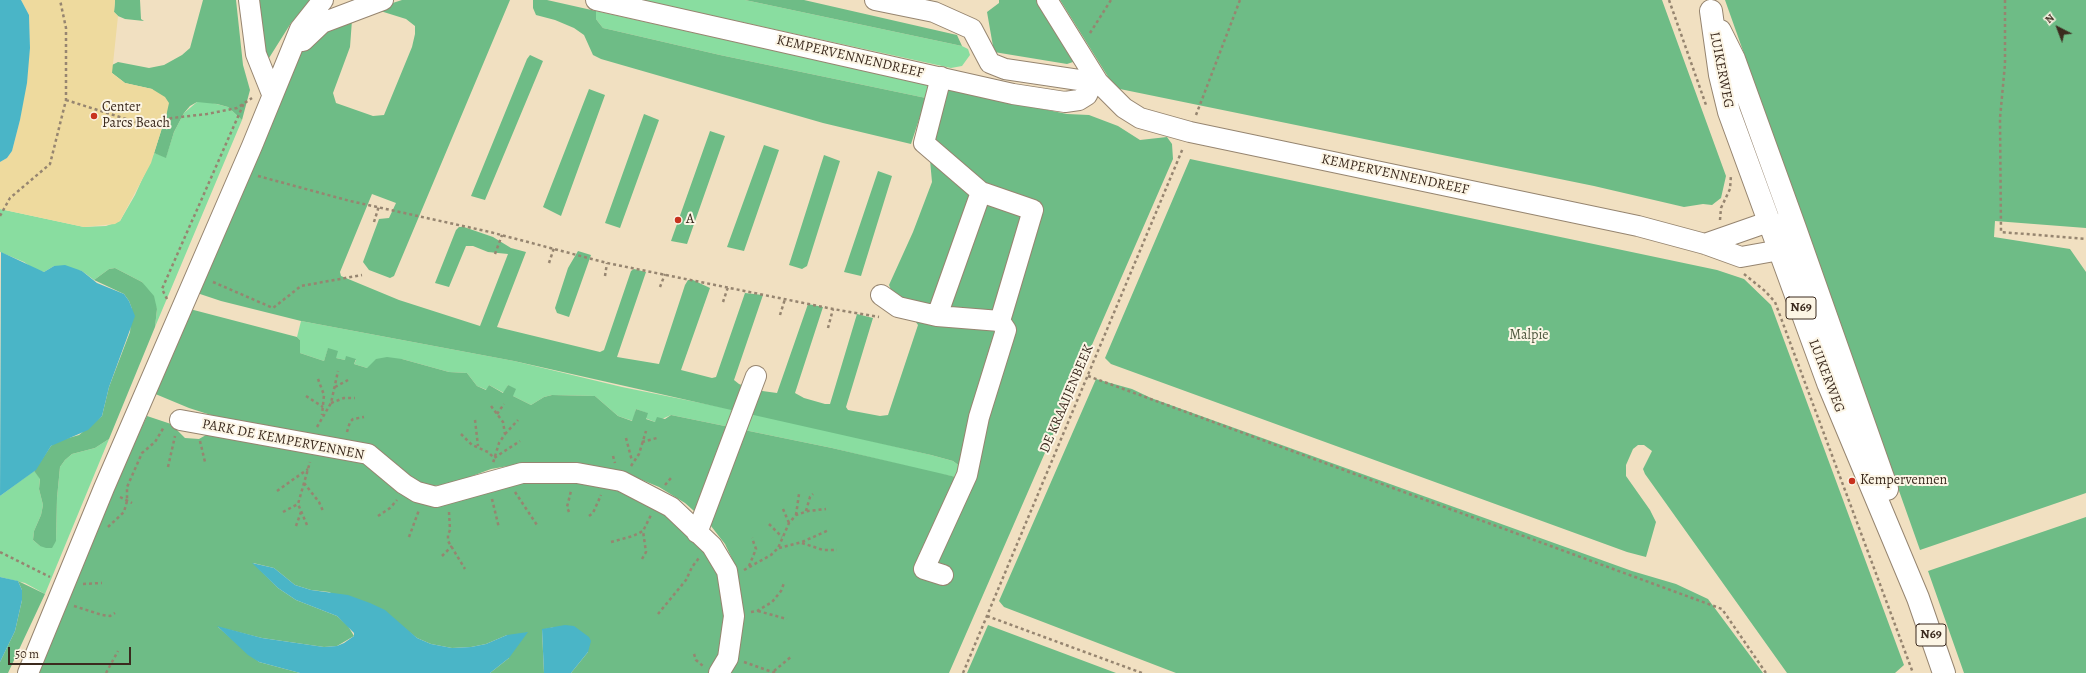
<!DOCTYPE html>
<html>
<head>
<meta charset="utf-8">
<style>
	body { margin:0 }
	#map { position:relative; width:2086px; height:673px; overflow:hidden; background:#f1e0c1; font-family:Alegreya,serif }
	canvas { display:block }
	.north { position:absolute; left:2038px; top:8px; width:40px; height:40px; -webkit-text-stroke:3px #fcf5e5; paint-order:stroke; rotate:318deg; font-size:11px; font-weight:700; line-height:16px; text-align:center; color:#3b2a1e }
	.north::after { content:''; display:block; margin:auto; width:14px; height:18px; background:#3b2a1e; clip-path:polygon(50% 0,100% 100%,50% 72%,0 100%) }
	.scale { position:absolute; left:8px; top:647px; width:123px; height:18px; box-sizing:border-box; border:2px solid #3b2a1e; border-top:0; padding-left:5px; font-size:12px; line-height:14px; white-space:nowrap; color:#3b2a1e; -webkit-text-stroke:3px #fcf5e5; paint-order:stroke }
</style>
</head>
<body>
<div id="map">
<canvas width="2086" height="673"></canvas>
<div class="north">N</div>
<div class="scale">50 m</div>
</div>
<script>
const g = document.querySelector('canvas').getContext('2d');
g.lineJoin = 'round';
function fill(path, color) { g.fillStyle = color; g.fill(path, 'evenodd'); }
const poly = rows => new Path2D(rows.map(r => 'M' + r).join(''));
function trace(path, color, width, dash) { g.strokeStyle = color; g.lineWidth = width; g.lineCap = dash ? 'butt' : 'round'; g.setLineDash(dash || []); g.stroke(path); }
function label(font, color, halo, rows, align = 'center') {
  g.font = font + ' Alegreya,serif'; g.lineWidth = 4; g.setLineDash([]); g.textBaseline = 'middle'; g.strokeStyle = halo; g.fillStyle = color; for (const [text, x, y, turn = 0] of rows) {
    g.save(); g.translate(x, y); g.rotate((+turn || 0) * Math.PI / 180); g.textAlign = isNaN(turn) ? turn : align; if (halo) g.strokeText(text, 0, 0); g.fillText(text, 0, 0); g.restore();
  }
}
fill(poly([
	[641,0,745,0,962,46,968,49,970,55,962,66,951,68],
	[596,11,928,85,926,98,720,55,612,30,603,28,599,23,596,19],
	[205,101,228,107,242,120,155,327,157,309,142,282,115,268,109,269,94,280,82,271,54,266,44,272,34,269,24,262,0,252,0,254,0,209,84,227,106,226,120,221,135,195,154,153,166,157,174,132,184,113,197,102],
	[301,321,514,361,622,387,775,418,931,455,953,461,961,467,956,477,935,473,832,448,671,415,655,422,645,418,647,413,636,409,633,421,618,416,595,396,552,395,544,397,531,405,513,396,508,385,504,393,489,385,487,390,477,386,467,373,449,372,402,359,367,368,354,364,356,360,345,360,336,358,328,349,324,361,300,353,300,340,297,337],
	[109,439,45,594,25,583,0,577,0,496,34,471,40,478,39,489,43,505,41,515,34,531,33,540,40,546,56,541,57,498,60,467,65,460,72,454,95,448]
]), '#89dda0');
fill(poly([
	[115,0,140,0,141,19,144,21,125,19,118,16,114,12],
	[203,0,236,0,243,65,250,90,242,120,228,107,217,104,197,102,190,106,184,113,174,132,166,158,154,153,167,112,152,89,125,83,112,73,111,69,112,65,118,62,149,68,164,65,182,55,190,48],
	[259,0,312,0,291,23,269,58,263,46],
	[402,0,510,0,394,276,390,278,369,270,363,262,379,219,389,218,396,203,372,194,340,272,341,276,399,300,480,326,508,254,488,252,473,246,466,246,449,287,435,283,456,230,459,227,464,227,493,237,511,248,526,252,497,327,600,352,604,350,631,271,634,269,646,272,617,357,659,364,685,285,688,280,693,280,710,288,681,370,712,378,716,377,745,293,763,295,734,380,739,384,755,390,777,393,808,304,823,307,795,393,804,398,825,404,830,404,857,314,873,318,846,407,848,410,880,416,888,415,918,325,906,308,893,295,889,285,913,232,932,182,929,149,947,89,1067,114,1089,115,1118,126,1140,140,1167,137,1172,144,1173,159,949,673,730,673,735,565,725,544,711,526,685,503,659,487,630,475,596,466,531,462,491,469,448,485,429,486,409,479,396,468,242,425,189,408,153,393,186,308,297,337,300,340,300,353,324,361,328,348,338,351,336,358,345,360,346,356,356,359,354,364,367,368,376,359,387,357,402,359,449,372,467,373,477,386,486,390,489,385,503,393,508,385,516,389,513,396,531,405,544,397,552,395,595,396,618,416,632,421,636,409,648,413,646,419,655,422,657,417,665,419,671,415,832,448,956,477,961,467,953,461,931,455,514,361,301,321,221,301,200,294,193,288,282,82,310,37,352,20,350,47,333,93,336,103,373,116,384,115,412,47,415,34,415,26,406,19,374,9],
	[533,0,547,0,596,11,596,19,599,23,603,28,612,30,720,55,926,98,911,144,823,123,601,59,593,55,584,35,574,28,555,20,536,15,533,8],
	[745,0,804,0,957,35,962,46],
	[999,0,1041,0,1075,59,1073,62,1067,64,994,52,987,12,999,3],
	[1060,0,1662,0,1726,176,1721,198,1712,205,1703,204,1684,207,1594,186,1115,88],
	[1725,0,2086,0,2086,228,1995,221,1994,237,2070,249,2086,272,2086,493,1920,550],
	[530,55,543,61,485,200,471,196,527,59],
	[589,89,605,95,561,216,543,207],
	[644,114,659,120,620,228,605,223],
	[710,131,725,136,687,244,671,241],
	[764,145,779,150,744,251,727,247],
	[824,155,840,161,807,266,802,269,789,265],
	[1190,159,1717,270,1744,279,1771,305,1904,665,1895,673,1787,673,1645,474,1643,469,1652,451,1644,445,1638,445,1633,449,1626,465,1626,476,1650,510,1656,522,1646,557,1627,552,1111,364,1105,358],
	[878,171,892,176,861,276,844,272],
	[578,251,591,255,569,317,557,313,555,308,568,268],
	[115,268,142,282,154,296,157,309,155,327,109,439,95,448,72,454,65,460,60,467,57,498,56,541,52,548,46,548,40,546,33,540,34,531,41,515,43,505,39,489,40,479,34,471,51,446,58,441,79,435,102,416,109,387,130,332,132,309,129,301,124,294,94,280,109,269],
	[1096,379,1132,389,1151,398,1632,571,1676,584,1708,599,1763,673,1176,673,1004,607,999,601],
	[147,416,171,424,185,438,199,439,206,435,227,436,367,462,403,494,541,476,629,492,674,514,715,561,727,607,721,654,710,673,571,673,588,652,554,627,542,630,544,673,490,673,509,658,507,635,486,644,471,647,452,648,431,644,417,638,404,628,329,592,311,590,295,585,274,568,253,563,278,588,296,600,337,616,348,626,354,636,337,646,324,647,262,638,218,627,259,662,300,673,36,673,104,508],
	[2086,517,2086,673,1964,673,1928,571],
	[18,581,45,594,8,673,0,673,0,662,15,631,22,600,22,590],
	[988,625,1116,673,967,673]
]), '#6ebc86');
fill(poly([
	[21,0,115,0,114,12,118,16,112,73,125,83,152,89,165,97,169,103,167,112,151,163,120,221,115,224,84,227,0,209,0,162,7,158,12,151,20,120,30,48,29,15]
]), '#eeda9e');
fill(poly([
	[0,0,21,0,29,15,30,48,27,83,20,120,12,151,7,158,0,162],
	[1,252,44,272,54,266,65,265,82,271,97,283,124,294,129,301,135,316,109,387,102,416,88,430,51,446,36,470,0,496],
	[252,563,274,568,295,585,311,590,348,595,370,603,385,610,417,638,431,644,452,648,471,647,486,644,507,635,528,632,509,658,490,673,300,673,259,662,248,655,217,626,262,638,324,647,337,646,344,643,354,636,354,633,337,616,296,600,278,588],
	[0,577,18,581,22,590,22,600,15,631,0,662],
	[565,625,574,626,589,637,591,641,588,652,571,673,544,673,542,629]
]), '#4ab5c7');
const minor = poly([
	[249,0,256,54,272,94],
	[596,0,1013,94,1065,102,1079,100,1087,95,1091,86,1098,82],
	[875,0,934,12,972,29,990,63,1005,69,1079,80,1091,86],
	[1047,0,1098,82,1124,108,1140,118,1190,132,1638,226,1705,244,1741,257,1780,250,1795,228,1768,222,1705,244],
	[303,41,322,23,383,0],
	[941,77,924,143,981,192,1033,210,1000,321,1006,330,979,417,967,475,924,569,943,575],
	[981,192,937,316,1000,321],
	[881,295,898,307,937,316],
	[180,420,368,454,404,484,417,492,436,497,522,473,577,473,621,481,671,507,712,546,727,571,734,616,728,658,719,673],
	[697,533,756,376],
	[28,673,104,488,252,146,300,29,323,0]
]);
const major = poly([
	[1711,11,1720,75,1729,112,1828,383,1918,598,1944,673],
	[1720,31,1734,59,1795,228,1887,489]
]);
trace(minor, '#968570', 22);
trace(major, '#968570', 24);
trace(poly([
	[1669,0,1706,105],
	[2005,0,2005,64,2000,118,2001,232,2086,239],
	[1090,33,1111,0],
	[66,100,145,125,172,118,207,114,237,108,252,98],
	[1196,115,1240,0],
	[258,176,350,201,490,232,607,263,833,309,879,317],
	[0,216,10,198,50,164,66,100,66,28,60,0],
	[1720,220,1721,208,1730,189,1731,175],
	[374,222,379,206],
	[495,254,502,235],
	[549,263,554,248],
	[1744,274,1765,291,1775,302,1913,673],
	[605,276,607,263],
	[213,282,273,308,301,286,362,275],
	[660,287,665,274],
	[167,299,162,289,244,103],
	[723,302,728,287],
	[780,315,785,299],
	[828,328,833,309],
	[1088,376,1722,609,1766,673],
	[318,379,324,395,322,415],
	[335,387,348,380],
	[306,396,323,407],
	[331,403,344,398,355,398],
	[491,406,503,422,505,434,499,443,493,463],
	[497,414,504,404],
	[475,420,478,446],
	[317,427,331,403,338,371],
	[347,432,350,422,353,419,364,417],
	[461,434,472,445,488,452,494,458,520,441],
	[505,434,518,420],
	[626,438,632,461],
	[200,441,205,462],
	[642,442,657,438],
	[613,456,615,463],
	[631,466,639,454,646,431],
	[168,467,175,436],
	[304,483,319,502,323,511],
	[665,485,671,478],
	[277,491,308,469],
	[515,492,537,525],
	[120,497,132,503],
	[492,499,499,528],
	[783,509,789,523],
	[806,511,810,497,813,494],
	[283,512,298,504],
	[449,512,450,530,448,535,448,541,465,569],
	[569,512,567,507,571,491],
	[796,515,799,494],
	[378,516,390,508,397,500],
	[589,516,593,513,601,495],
	[769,524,782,537],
	[307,525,298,504,310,462],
	[296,526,301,512],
	[108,527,124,512,127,501,127,487,142,453,155,442,164,427],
	[409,537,419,510],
	[611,542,633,536,643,531,651,515],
	[802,543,823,550,837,550],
	[779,548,802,542,829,530],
	[0,552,50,577],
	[442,556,452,546],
	[642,559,646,552,643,531],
	[749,566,756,549,752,538],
	[744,570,771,555,778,548,789,523,796,515,808,511,826,509],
	[83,584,102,583],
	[74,606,102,615,110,616,115,613],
	[758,611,787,619],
	[751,612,757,611,772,602,781,591,784,583],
	[658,614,686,580,692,567,699,558],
	[987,616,1142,673],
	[694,654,696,660,703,666],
	[744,662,775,673],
	[774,671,792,656],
	[106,673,118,651],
	[963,673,1183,148]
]), '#968570', 2.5, [3, 3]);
trace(minor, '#fff', 20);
trace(major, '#fff', 22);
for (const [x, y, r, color] of [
	[94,116,4,"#c8321e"],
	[678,220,4,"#c8321e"],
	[1852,481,4,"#c8321e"]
]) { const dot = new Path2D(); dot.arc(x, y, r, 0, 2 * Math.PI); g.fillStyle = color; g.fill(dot); trace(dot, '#fcf5e5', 1.5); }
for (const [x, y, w] of [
	[1801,308,30],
	[1931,635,30]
]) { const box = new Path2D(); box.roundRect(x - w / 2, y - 11, w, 22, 3); g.fillStyle = '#fcf5e5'; g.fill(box); trace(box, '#3b2a1e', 1); }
label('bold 13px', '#3b2a1e', null, [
	["N69",1801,308],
	["N69",1931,635]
]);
label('14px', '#3b2a1e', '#fcf5e5', [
	["KEMPERVENNENDREEF",850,57,13],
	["LUIKERWEG",1721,70,79],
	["KEMPERVENNENDREEF",1395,175,12],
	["LUIKERWEG",1826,376,69],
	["DE KRAAIJENBEEK",1067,399,-67],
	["PARK DE KEMPERVENNEN",283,440,11]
]);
label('14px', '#3b2a1e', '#fcf5e5', [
	["Center",102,108],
	["Parcs Beach",102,124],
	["A",686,220],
	["Kempervennen",1860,481]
], 'left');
label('14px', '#4e573e', '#fcf5e5', [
	["Malpie",1529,336]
]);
</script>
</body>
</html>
